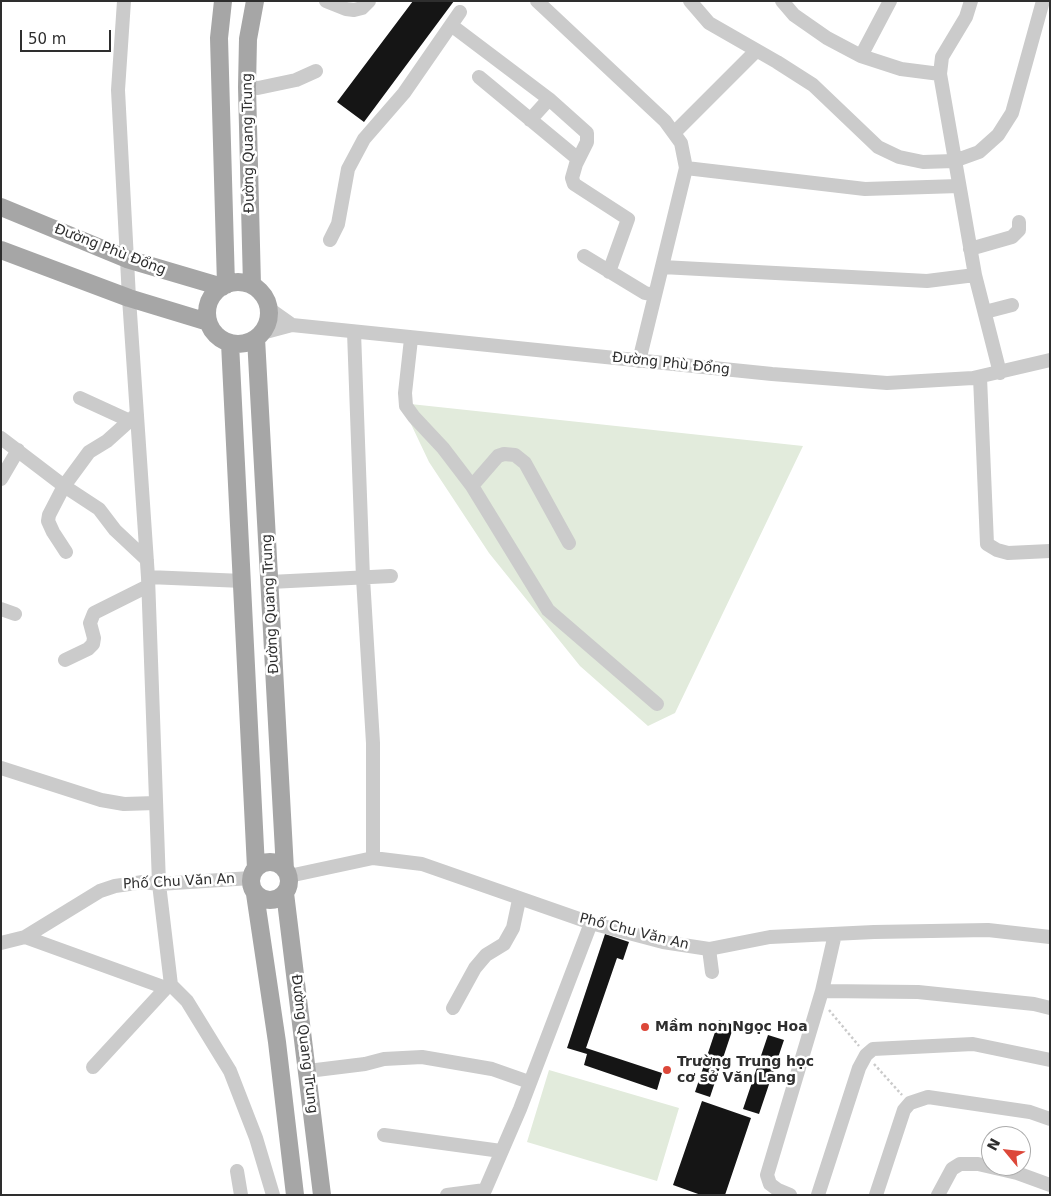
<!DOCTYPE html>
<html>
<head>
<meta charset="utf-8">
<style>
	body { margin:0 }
	#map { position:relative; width:1051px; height:1196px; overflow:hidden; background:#fff; font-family:"DejaVu Sans",sans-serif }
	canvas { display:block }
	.frame { position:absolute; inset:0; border:2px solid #2e2e2e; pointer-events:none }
	.north { position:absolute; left:981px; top:1126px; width:50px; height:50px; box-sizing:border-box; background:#fff; border:1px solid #ababab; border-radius:50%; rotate:298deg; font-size:14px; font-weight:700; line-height:20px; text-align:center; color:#2e2e2e }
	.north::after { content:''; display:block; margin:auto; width:18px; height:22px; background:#dc4739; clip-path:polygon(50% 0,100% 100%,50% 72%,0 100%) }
	.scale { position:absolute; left:20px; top:30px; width:91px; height:22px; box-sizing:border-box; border:2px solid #2e2e2e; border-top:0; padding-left:6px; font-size:15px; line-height:18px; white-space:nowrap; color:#2e2e2e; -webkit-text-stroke:4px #fff; paint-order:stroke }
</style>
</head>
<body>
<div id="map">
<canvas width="1051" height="1196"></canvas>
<div class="frame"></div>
<div class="north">N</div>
<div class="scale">50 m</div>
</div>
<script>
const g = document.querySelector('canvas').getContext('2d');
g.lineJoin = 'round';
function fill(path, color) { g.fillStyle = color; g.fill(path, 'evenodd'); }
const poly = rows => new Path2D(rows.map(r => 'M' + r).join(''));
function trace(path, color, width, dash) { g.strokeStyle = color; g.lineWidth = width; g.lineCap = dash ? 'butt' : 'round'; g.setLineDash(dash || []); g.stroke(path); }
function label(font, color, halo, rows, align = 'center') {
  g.font = font + ' "DejaVu Sans",sans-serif'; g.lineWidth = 5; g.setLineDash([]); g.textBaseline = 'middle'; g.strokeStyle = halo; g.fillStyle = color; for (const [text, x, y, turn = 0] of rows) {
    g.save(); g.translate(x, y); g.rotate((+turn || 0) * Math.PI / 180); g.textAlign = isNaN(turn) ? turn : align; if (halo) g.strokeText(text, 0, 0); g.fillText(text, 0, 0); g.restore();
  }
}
fill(poly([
	[401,403,803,446,675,713,648,726,580,666,489,553,429,462],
	[549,1070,679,1108,657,1181,527,1142]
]), '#e2ebdc');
fill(poly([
	[413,1,454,1,364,122,337,102],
	[605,934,629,942,623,960,617,958,586,1048,662,1073,657,1090,584,1065,587,1054,567,1048],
	[719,1020,734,1025,710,1097,695,1092],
	[768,1035,784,1040,759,1114,743,1109],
	[702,1101,751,1118,725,1195,701,1195,673,1185]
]), '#151515');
trace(poly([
	[829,1010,859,1046],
	[874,1064,902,1095]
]), '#cbcbcb', 2.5, [2.5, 2.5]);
trace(poly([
	[124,1,118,90,129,298,148,577,159,884,171,985,187,1001,230,1071,256,1138,273,1195],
	[326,1,346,9,354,10,362,8,369,1],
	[537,1,665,121,681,143,686,168,639,361],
	[690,1,709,23,777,62,813,85,878,147,899,157,923,162,954,161,979,152,998,135,1012,113,1043,1],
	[782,1,794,15,827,38,861,56,901,69,940,74],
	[971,1,966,17,942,57,940,74,975,275,1000,373],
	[451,25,549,99,587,133,587,142,576,164,572,178,574,184,628,219,609,272],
	[861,56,890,1],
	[479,77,578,159],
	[247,87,258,88,296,80,316,71],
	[530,120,549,99],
	[674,133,756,51],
	[686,168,865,189,959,186],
	[330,240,338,224,348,169,364,139,404,93,460,12],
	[970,249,1012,237,1019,230,1019,222],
	[584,256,645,293,655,295],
	[662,267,927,281,975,275],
	[268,308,292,325],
	[985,312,1012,305],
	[354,332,363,578,373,743,373,858],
	[262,333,292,325,772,374,887,383,973,378,1050,360],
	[411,339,405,393,406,406,414,417,443,448,472,486,548,610,657,704],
	[980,377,987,544,997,550,1008,553,1050,551],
	[80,398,128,420],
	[1,438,64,486,99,509,115,530,147,560],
	[1,479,18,450],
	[472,486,498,456,504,454,515,455,525,463,569,543],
	[66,552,53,532,48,521,49,515,64,486,89,452,107,441,137,414],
	[148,577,243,581],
	[270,582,391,576],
	[1,609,15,614],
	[65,660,88,649,93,644,94,638,90,623,94,613,148,586],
	[1,768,101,800,124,804,156,803],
	[289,876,373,858,422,864,591,923,663,942,709,949,770,937,874,932,988,930,1050,937],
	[25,937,166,988],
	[1,943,25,937,100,891,115,886,143,882,159,884,251,878],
	[709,949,712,972],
	[822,991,918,992,1034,1004,1050,1008],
	[453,1008,475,968,486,955,504,944,513,928,519,900],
	[93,1067,166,988,171,985],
	[308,1071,365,1064,384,1059,422,1057,492,1069,529,1082],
	[384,1135,501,1151],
	[237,1171,241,1195],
	[447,1195,485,1190,520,1109,591,923],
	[790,1195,778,1190,770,1184,767,1175,822,991,835,934],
	[818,1195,859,1068,866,1055,873,1049,973,1044,1050,1060],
	[876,1195,904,1110,910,1103,928,1097,1030,1112,1050,1119],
	[938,1195,952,1169,960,1164,978,1164,1017,1173,1050,1185]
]), '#cbcbcb', 14);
trace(poly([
	[223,1,219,38,226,285],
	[1,207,127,259,222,287],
	[1,250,129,298,208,322],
	'207 313a31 31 0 1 1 62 0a31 31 0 1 1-62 0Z',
	[252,285,247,87,248,39,255,1],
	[256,338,285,870],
	[230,343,256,868],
	'251 881a19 19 0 1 1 38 0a19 19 0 1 1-38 0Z',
	[285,893,322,1195],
	[255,894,277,1042,295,1195]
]), '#a6a6a6', 18);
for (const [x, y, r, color] of [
	[645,1027,5,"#dc4739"],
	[667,1070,5,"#dc4739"]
]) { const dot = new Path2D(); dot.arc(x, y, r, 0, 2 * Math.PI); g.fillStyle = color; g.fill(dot); trace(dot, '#fff', 2); }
label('14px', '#2e2e2e', '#fff', [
	["Đường Quang Trung",249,143,-91],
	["Đường Phù Đổng",110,250,21],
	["Đường Phù Đổng",671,364,6],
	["Đường Quang Trung",271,604,-93],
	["Phố Chu Văn An",179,882,-3],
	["Phố Chu Văn An",634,932,14],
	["Đường Quang Trung",304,1044,83]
]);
label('bold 14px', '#2e2e2e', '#fff', [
	["Mầm non Ngọc Hoa",655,1027],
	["Trường Trung học",677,1062],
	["cơ sở Văn Lang",677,1078]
], 'left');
</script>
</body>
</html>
